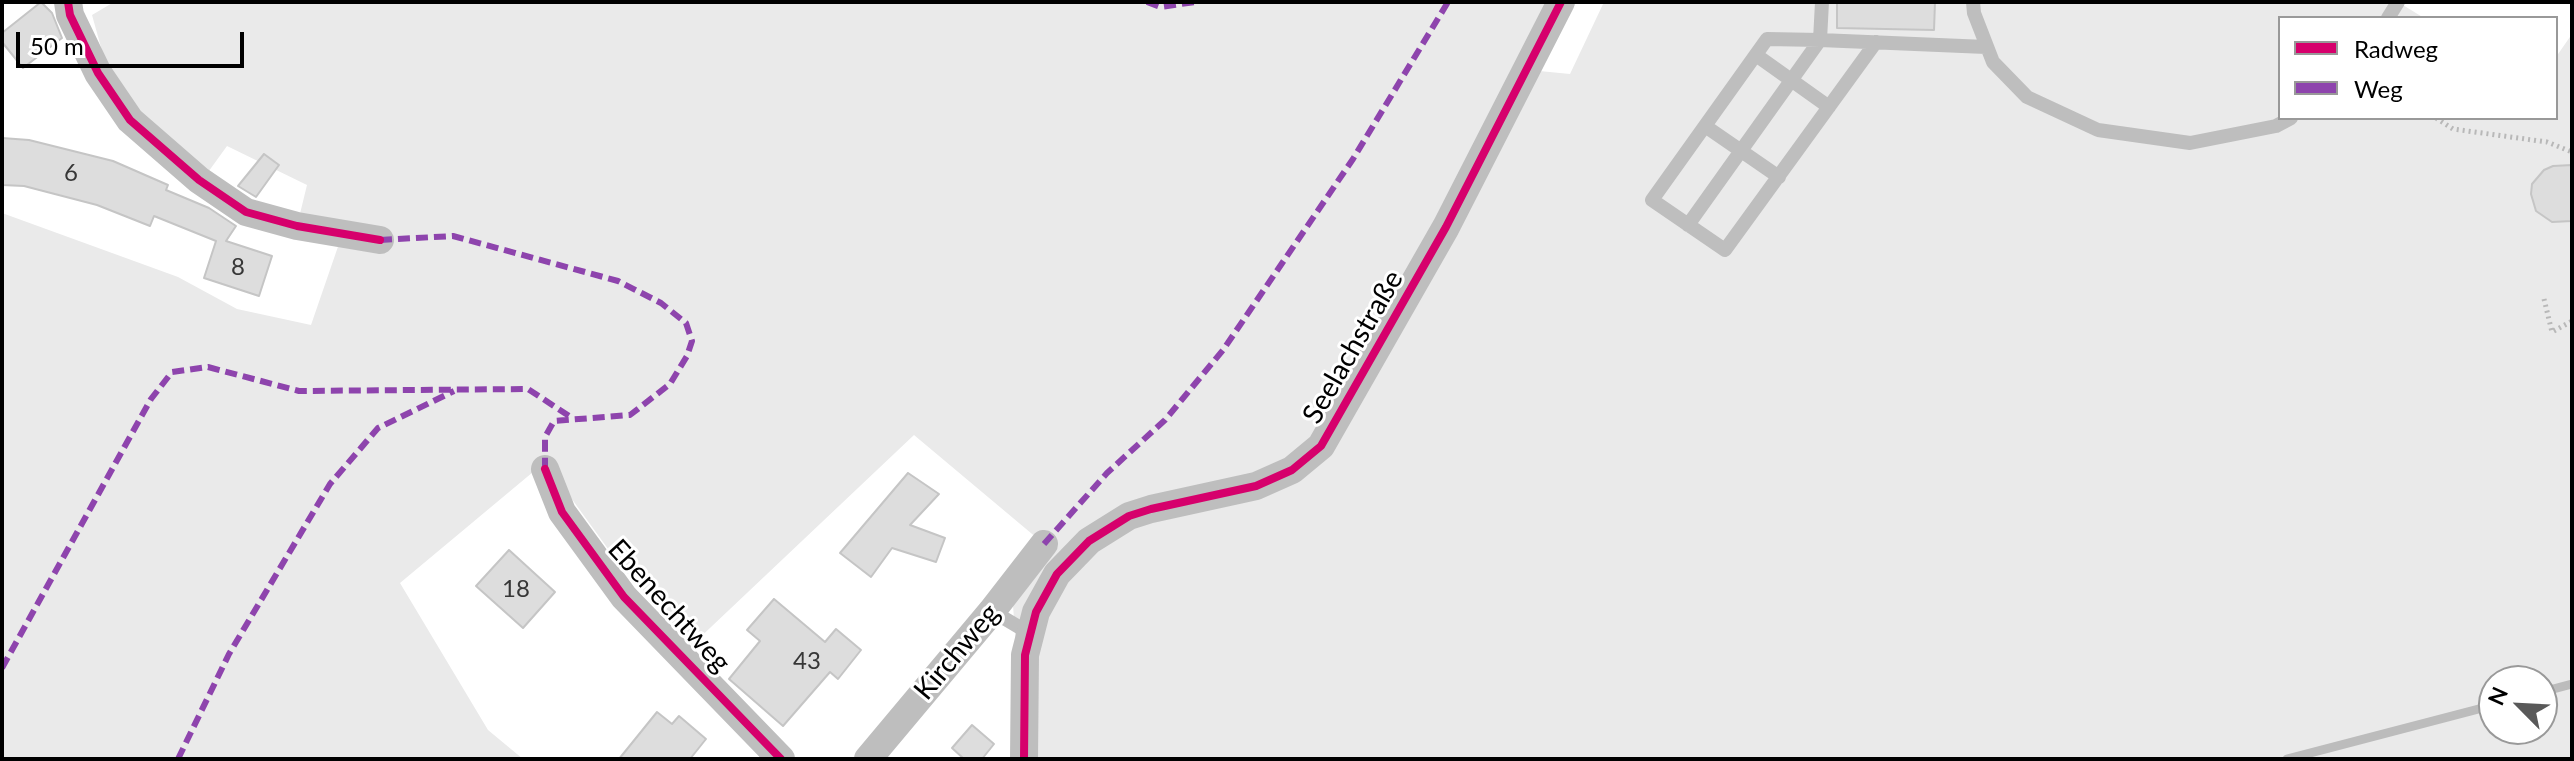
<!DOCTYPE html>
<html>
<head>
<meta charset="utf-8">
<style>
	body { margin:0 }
	#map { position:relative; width:2574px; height:761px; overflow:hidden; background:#fff; font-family:Lato,sans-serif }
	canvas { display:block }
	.frame { position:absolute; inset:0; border:4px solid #000; pointer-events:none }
	.legend { position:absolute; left:2278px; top:16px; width:280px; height:104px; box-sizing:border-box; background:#fff; border:2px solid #999; margin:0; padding:10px 14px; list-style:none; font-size:24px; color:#000 }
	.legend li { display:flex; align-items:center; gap:16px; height:40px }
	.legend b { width:40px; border:2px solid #999 }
	.north { position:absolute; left:2478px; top:665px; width:80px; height:80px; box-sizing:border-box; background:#fff; border:2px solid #999; border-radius:50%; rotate:294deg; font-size:22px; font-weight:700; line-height:32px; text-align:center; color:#000 }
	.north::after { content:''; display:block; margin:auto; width:28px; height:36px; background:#595959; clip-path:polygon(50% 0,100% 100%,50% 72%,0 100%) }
	.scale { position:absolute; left:16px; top:32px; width:228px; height:36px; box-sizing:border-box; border:4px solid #000; border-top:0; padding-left:10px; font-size:24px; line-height:28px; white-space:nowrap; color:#000; -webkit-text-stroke:6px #fff; paint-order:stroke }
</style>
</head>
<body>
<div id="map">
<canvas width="2574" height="761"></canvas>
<div class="frame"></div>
<ul class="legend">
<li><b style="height:10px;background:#d6006c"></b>Radweg</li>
<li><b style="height:10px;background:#8e44ad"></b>Weg</li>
</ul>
<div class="north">N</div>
<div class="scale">50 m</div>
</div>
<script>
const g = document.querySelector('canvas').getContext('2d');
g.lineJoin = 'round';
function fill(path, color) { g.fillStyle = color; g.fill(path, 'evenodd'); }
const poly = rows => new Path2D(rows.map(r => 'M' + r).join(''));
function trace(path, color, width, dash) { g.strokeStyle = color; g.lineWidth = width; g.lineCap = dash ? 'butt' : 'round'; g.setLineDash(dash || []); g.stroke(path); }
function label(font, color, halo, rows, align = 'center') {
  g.font = font + ' Lato,sans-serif'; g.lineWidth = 6; g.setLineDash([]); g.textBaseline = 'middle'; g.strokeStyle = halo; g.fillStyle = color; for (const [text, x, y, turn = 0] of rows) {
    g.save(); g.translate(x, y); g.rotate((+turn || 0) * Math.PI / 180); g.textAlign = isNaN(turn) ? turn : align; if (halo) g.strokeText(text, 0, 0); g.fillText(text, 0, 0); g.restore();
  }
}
fill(poly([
	[114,2,1555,2,1519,69,1570,74,1604,2,2398,2,2424,18,2280,18,2280,118,2556,118,2556,57,2572,34,2572,759,1024,759,1013,605,1044,544,914,435,692,645,619,564,545,462,400,583,488,730,523,759,2,759,2,213,178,277,237,309,311,325,342,235,297,226,307,185,227,146,206,175,130,110,104,58,92,15],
	[2494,681,2542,681,2542,729,2494,729]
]), '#eaeaea');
trace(poly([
	[2542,692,2572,684],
	[2287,759,2494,705]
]), '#bcbcbc', 9);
const building = poly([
	[41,2,52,13,62,38,23,68,2,42,2,33,41,2],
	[1837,2,1935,2,1934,30,1837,28,1837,2],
	[2,138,29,140,113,161,168,185,166,190,209,208,236,226,226,241,272,256,259,296,204,278,216,241,154,216,150,226,97,205,24,186,2,185,2,138],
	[264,154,279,165,256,197,238,186,264,154],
	[2572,165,2572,221,2552,222,2536,211,2531,194,2532,184,2544,170,2553,166,2572,165],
	[908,473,939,494,910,525,945,538,936,562,892,548,871,577,840,553,908,473],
	[509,550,555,592,523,628,476,586,509,550],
	[774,599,825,642,836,629,861,650,838,679,830,672,783,726,729,679,760,641,747,630,774,599],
	[657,712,672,724,679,716,706,739,690,759,619,759,657,712],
	[972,725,994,744,982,759,964,759,952,748,972,725]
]);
fill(building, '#ddd');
trace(building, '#c5c5c5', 2);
trace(poly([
	[2436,118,2453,129,2547,142,2572,152],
	[2544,299,2552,332,2572,321]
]), '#b8b8b8', 5, [2, 4]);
trace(poly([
	[1822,2,1820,40,1986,47],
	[1973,2,1974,13,1993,62,2027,97,2098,130,2190,143,2276,126,2291,118],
	[2388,18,2398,2],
	[1820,40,1767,39,1652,200,1725,250,1876,42],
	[1756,55,1829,107],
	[1705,126,1779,177],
	[1688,225,1820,40],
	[992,611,1029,633]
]), '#bebebe', 14);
trace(poly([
	[68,2,70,15,98,73,130,120,199,180,246,212,297,226,380,240],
	[545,469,562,512,624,597,781,759],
	[868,759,992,611,1044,544],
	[1024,759,1025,655,1036,612,1057,574,1089,541,1129,516,1151,509,1256,486,1292,470,1321,446,1446,227,1561,2]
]), '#bebebe', 28);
trace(poly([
	[1147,2,1160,7,1195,2],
	[380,240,453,236,618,281,661,303,686,323,692,341,687,356,670,384,630,415,554,421,545,437,545,469],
	[1044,544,1107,473,1165,420,1223,350,1353,159,1448,2],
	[2,668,151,399,172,372,208,367,299,391,528,389,572,418],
	[178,759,229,654,330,484,378,428,454,391]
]), '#8e44ad', 6, [12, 6]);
trace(poly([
	[68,2,70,15,98,73,130,120,199,180,246,212,297,226,380,240],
	[545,469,562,512,624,597,781,759],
	[1024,759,1025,655,1036,612,1057,574,1089,541,1129,516,1151,509,1256,486,1292,470,1321,446,1446,227,1561,2]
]), '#d6006c', 8);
label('24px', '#373737', null, [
	["6",71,173],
	["8",238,267],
	["18",516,589],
	["43",807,661]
]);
label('28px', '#000', '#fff', [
	["Seelachstraße",1353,347,-60],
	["Ebenechtweg",669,606,48],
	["Kirchweg",957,652,-50]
]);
</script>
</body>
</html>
